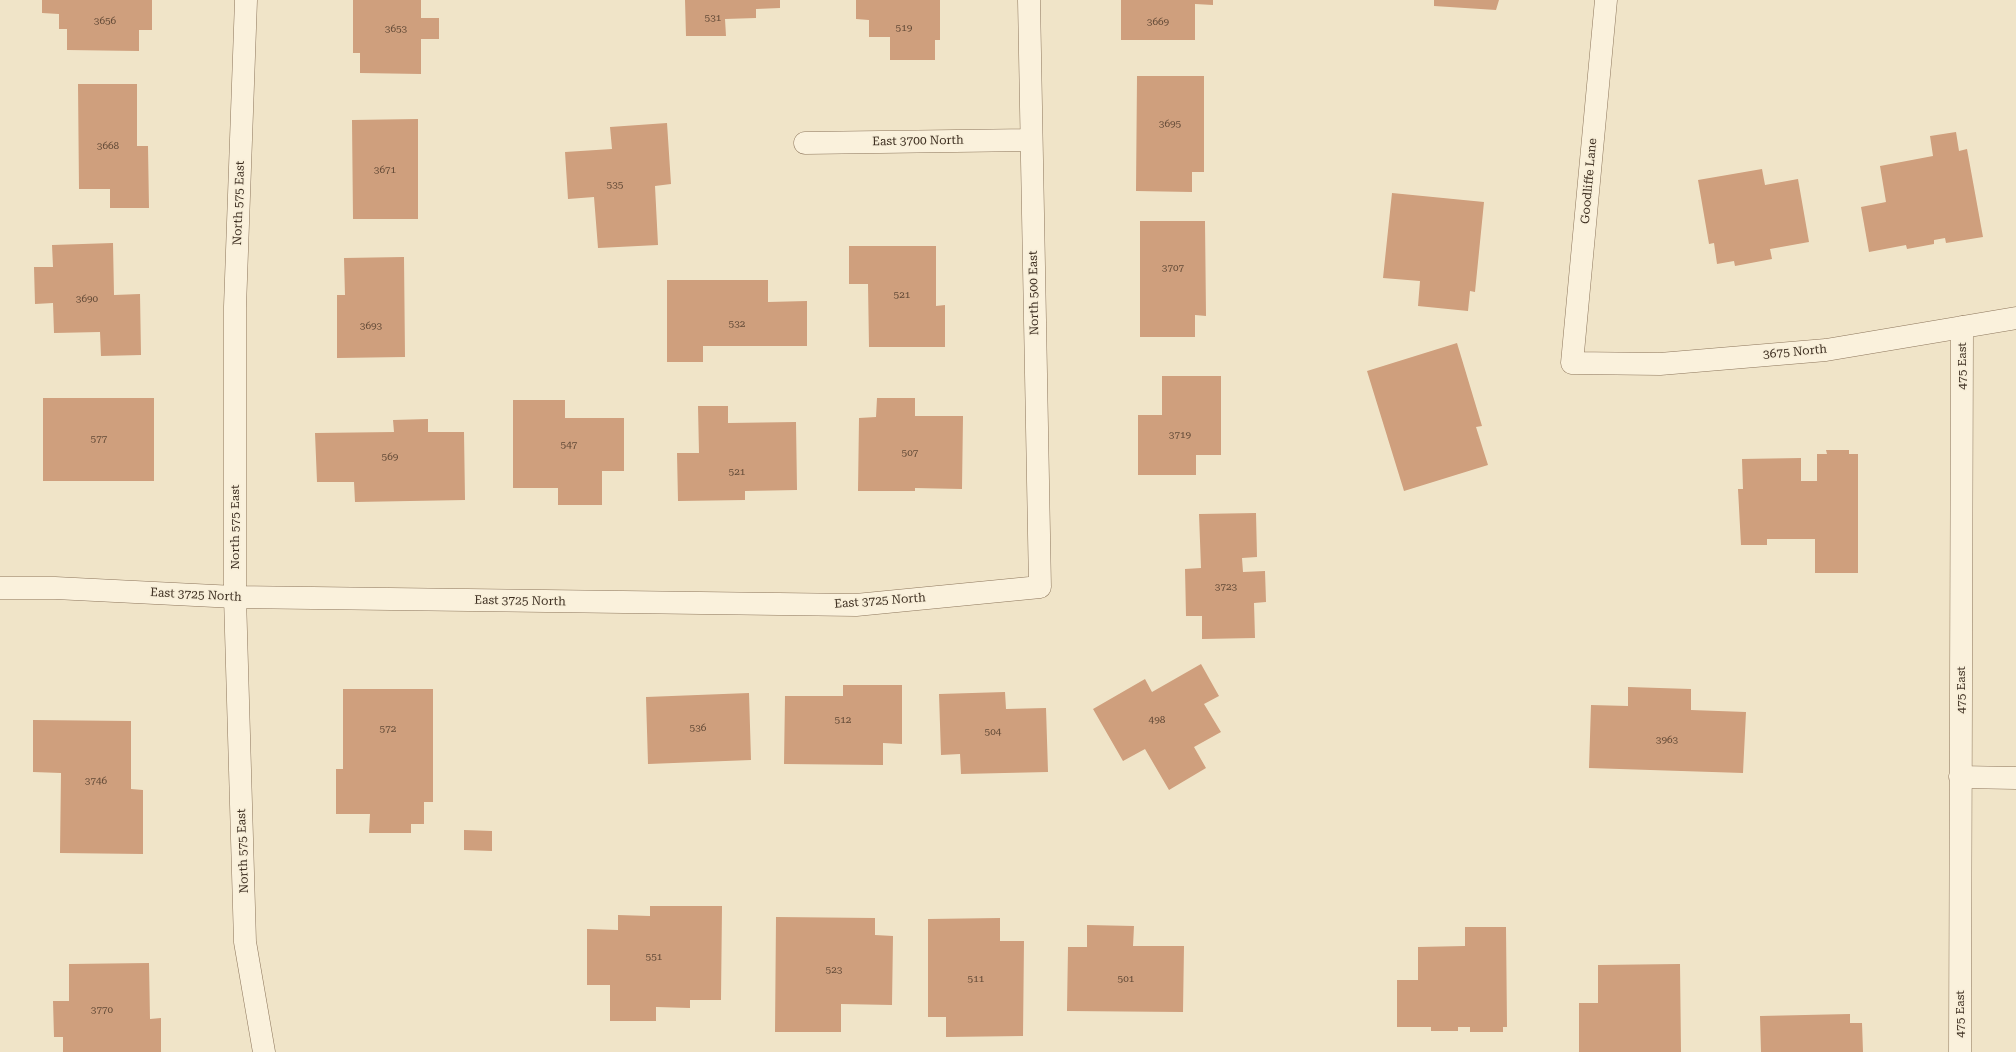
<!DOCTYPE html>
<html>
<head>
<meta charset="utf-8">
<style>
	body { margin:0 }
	canvas { display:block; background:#f0e4c8 }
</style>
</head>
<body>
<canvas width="2016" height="1052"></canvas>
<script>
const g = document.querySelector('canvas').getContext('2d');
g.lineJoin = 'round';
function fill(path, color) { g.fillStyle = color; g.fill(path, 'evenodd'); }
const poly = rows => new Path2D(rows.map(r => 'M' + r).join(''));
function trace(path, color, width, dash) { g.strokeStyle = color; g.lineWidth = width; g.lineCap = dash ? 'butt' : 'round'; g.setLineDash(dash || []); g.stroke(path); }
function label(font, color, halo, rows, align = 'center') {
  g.font = font + ' "Roboto Serif",serif'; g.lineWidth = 3; g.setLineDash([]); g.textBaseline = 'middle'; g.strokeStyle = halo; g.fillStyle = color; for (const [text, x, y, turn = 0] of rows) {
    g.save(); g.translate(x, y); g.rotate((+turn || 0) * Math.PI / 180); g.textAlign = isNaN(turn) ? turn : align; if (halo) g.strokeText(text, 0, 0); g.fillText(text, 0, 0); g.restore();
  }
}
fill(poly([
	[42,0,152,0,152,30,139,30,139,51,67,50,67,29,59,29,59,14,42,13],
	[353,0,421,0,421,18,439,18,439,39,421,39,421,74,360,73,360,53,353,53],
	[685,0,780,0,780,8,756,9,756,18,725,19,726,36,686,36],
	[856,0,940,0,940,40,935,40,935,60,890,60,890,37,869,37,869,20,856,19],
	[1121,0,1213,0,1213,5,1195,4,1195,40,1121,40],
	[1434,0,1499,0,1496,10,1434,6],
	[1137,76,1204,76,1204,172,1192,172,1192,192,1136,191],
	[78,84,137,84,137,146,148,146,149,208,110,208,110,189,79,189],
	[418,119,418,219,353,219,352,120],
	[667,123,671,184,655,186,658,245,598,248,594,197,568,199,565,152,612,149,610,127],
	[1956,132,1959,151,1967,149,1983,237,1946,243,1945,238,1934,240,1934,244,1907,249,1906,245,1869,252,1861,207,1886,202,1880,166,1933,156,1930,136],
	[1762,169,1765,185,1798,179,1809,242,1770,249,1772,259,1735,266,1734,261,1717,264,1714,243,1709,244,1698,180],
	[1392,193,1484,202,1475,292,1470,291,1468,311,1418,306,1420,281,1383,278],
	[1140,221,1205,221,1206,316,1195,315,1195,337,1140,337],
	[113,243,114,295,140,294,141,355,101,356,100,332,54,333,53,303,35,304,34,267,53,267,52,245],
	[849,246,936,246,936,306,945,305,945,347,869,347,868,284,849,284],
	[404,257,405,357,337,358,337,295,345,295,344,258],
	[667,280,768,280,768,302,807,301,807,346,703,346,703,362,667,362],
	[1457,343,1482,426,1476,427,1488,465,1404,491,1367,371],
	[1162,376,1221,376,1221,455,1196,455,1196,475,1138,475,1138,415,1162,415],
	[43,398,154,398,154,481,43,481],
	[877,398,915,398,915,416,963,416,962,489,915,488,915,491,858,491,859,418,876,417],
	[513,400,565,400,565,418,624,418,624,471,602,471,602,505,558,505,558,488,513,488],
	[698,406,728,406,728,423,796,422,797,490,745,491,745,500,678,501,677,453,699,453],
	[428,419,428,432,464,432,465,500,355,502,354,482,317,482,315,433,394,432,393,420],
	[1826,450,1849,450,1849,454,1858,454,1858,573,1815,573,1815,539,1767,539,1767,545,1741,545,1738,489,1743,489,1742,459,1801,458,1801,481,1817,481,1817,454,1827,454],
	[1256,513,1257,557,1242,558,1243,572,1265,571,1266,602,1254,603,1255,638,1202,639,1202,616,1186,616,1185,569,1201,568,1199,514],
	[1201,664,1219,696,1204,704,1221,732,1194,747,1206,768,1169,790,1145,749,1123,761,1093,709,1145,679,1152,692],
	[843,685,902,685,902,744,883,743,883,765,784,764,785,696,843,696],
	[1628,687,1691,689,1691,710,1746,712,1743,773,1589,768,1591,705,1628,706],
	[343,689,433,689,433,802,424,802,424,824,411,824,411,833,369,833,370,814,336,814,336,769,343,769],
	[1005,692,1006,709,1046,708,1048,772,961,774,960,754,941,755,939,694],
	[749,693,751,760,648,764,646,697],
	[33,720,131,721,131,789,143,790,143,854,60,853,61,773,33,772],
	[464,830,492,831,492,851,464,850],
	[650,906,722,906,721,1000,690,1000,690,1008,656,1007,656,1021,610,1021,610,985,587,985,587,929,618,930,618,915,650,916],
	[776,917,875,918,875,935,893,936,892,1005,841,1004,841,1032,775,1032],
	[1000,918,1000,941,1024,941,1023,1036,946,1037,946,1017,928,1017,928,919],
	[1087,925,1134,926,1133,946,1184,946,1183,1012,1067,1011,1068,947,1087,947],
	[1465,927,1506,927,1507,1027,1503,1027,1503,1032,1470,1032,1470,1027,1458,1027,1458,1031,1431,1031,1431,1027,1397,1027,1397,980,1418,980,1418,947,1465,946],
	[149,963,150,1019,161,1018,161,1052,63,1052,63,1037,54,1037,53,1001,69,1001,69,964],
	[1680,964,1681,1052,1579,1052,1579,1003,1598,1003,1598,965],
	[1850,1014,1850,1023,1862,1023,1863,1052,1761,1052,1760,1016]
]), '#cf9f7d');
const street = poly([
	[246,0,235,307,235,597,245,942,264,1052],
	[1606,0,1572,363,1660,364,1826,350,2016,318],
	[805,143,1030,140],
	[0,588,55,588,235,597,856,605,1040,587,1029,0],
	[1960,777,2016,778],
	[1960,1052,1962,327]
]);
trace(street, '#8d765c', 23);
trace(street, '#faf1dc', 22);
label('10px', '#624a37', null, [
	["531",713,18],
	["3656",105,21],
	["3669",1158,22],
	["519",904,28],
	["3653",396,29],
	["3695",1170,124],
	["3668",108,146],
	["3671",385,170],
	["535",615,185],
	["3707",1173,268],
	["521",902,295],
	["3690",87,299],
	["532",737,324],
	["3693",371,326],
	["3719",1180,435],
	["577",99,439],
	["547",569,445],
	["507",910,453],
	["569",390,457],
	["521",737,472],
	["3723",1226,587],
	["512",843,720],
	["498",1157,720],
	["536",698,728],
	["572",388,729],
	["504",993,732],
	["3963",1667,740],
	["3746",96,781],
	["551",654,957],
	["523",834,970],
	["511",976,979],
	["501",1126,979],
	["3770",102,1010]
]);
label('12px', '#3d2e20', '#f7eed8', [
	["East 3700 North",918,141,-1],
	["Goodliffe Lane",1589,181,-85],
	["North 575 East",239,203,-88],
	["North 500 East",1034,293,-91],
	["3675 North",1795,352,-5],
	["475 East",1962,366,-90],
	["North 575 East",235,527,-90],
	["East 3725 North",196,595,3],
	["East 3725 North",520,601,1],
	["East 3725 North",880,601,-4],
	["475 East",1961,690,-90],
	["North 575 East",243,851,-92],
	["475 East",1960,1014,-90]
]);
</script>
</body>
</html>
